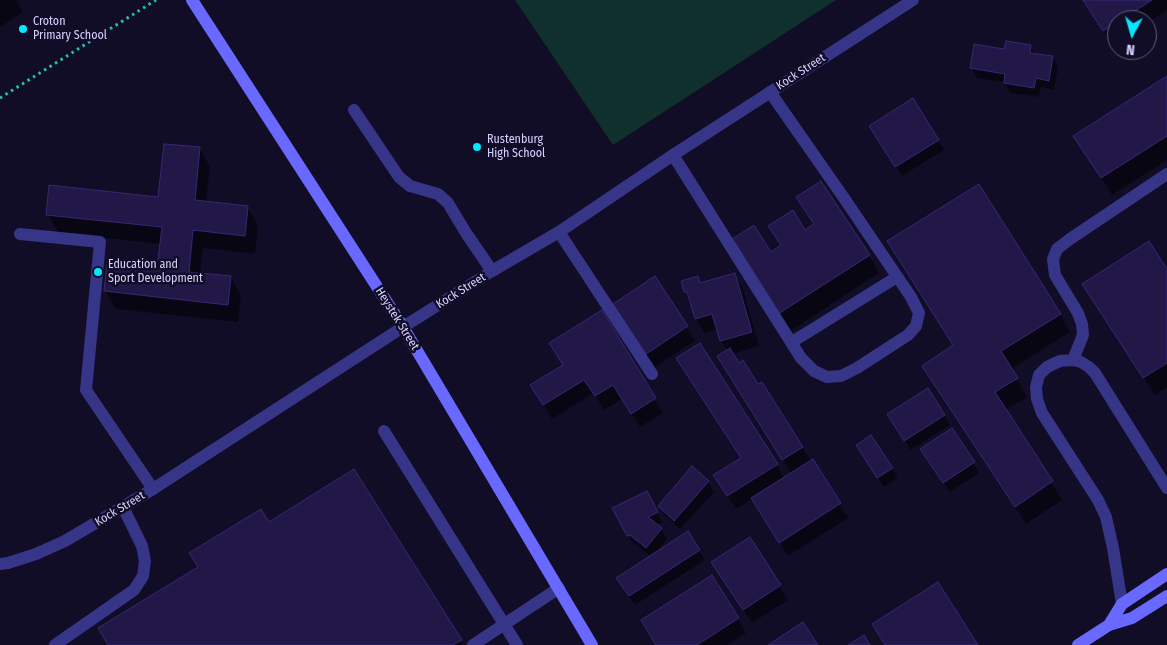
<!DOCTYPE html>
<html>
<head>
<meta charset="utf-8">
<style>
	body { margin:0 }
	#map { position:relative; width:1167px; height:645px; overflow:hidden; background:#110d26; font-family:"Fira Sans Condensed",sans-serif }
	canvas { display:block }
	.north { position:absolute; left:1107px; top:10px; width:50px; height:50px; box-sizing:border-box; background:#110d26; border:1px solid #605c7d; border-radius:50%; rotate:186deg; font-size:14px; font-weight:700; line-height:20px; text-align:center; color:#d6d2ff }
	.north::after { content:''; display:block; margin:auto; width:18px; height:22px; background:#00e8fd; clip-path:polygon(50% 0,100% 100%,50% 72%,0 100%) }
</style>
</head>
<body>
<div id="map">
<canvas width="1167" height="645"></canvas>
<div class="north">N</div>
</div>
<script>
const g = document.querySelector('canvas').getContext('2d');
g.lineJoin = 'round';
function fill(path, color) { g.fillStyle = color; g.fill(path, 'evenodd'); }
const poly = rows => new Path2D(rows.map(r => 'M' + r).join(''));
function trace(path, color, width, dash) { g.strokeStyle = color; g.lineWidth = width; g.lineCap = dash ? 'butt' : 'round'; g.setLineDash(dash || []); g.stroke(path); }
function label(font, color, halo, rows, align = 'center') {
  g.font = font + ' "Fira Sans Condensed",sans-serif'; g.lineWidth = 5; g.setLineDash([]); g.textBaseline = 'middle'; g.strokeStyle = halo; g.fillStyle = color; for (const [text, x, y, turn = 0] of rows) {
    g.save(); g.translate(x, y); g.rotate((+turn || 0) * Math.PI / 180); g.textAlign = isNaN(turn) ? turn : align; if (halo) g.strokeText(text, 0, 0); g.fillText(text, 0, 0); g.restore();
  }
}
fill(poly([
	[515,0,836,0,613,145]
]), '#10302e');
fill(poly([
	[0,0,16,0,23,12,0,27],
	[1084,0,1167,0,1167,10,1147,23,1147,20,1117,20,1117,42,1113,45],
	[1030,46,1035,55,1053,57,1058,67,1054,90,1041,87,1039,97,1011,93,1004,82,977,78,972,68,1005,50],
	[1167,78,1167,160,1112,195,1086,154],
	[913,100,944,150,902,176,877,136],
	[200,149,210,167,206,203,247,207,258,225,255,254,203,248,200,274,231,277,241,296,238,322,116,309,105,291,158,270,161,244,58,233,48,214,160,198],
	[798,198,869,255,879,273,789,332,741,259,771,253,782,246,770,227,805,231,815,225],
	[1167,271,1167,387,1155,395,1094,303],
	[735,275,743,289,759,346,732,354,738,365,758,386,802,447,848,518,788,556,752,499,736,509,723,490,777,465,784,478,792,474,727,370,727,351,721,341,718,329,705,333,696,319,692,304,685,292,701,284],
	[655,278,695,341,655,367,622,318],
	[601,312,663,413,640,427,622,399,604,410,594,393,552,419,532,386,564,366],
	[1060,314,1070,332,1011,369,1027,397,1005,410,1062,500,1026,524,934,384],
	[944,415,950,425,911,450,894,424],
	[952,430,979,473,950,492,928,459],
	[863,455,892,468,898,478,884,487],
	[692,468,708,482,714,492,680,529,665,516,659,506],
	[354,470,463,645,109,645,269,524],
	[652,502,662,522,656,525,661,529,667,539,655,553,688,533,705,560,635,605,623,588,651,557,636,544,634,545,614,509],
	[749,539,788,600,752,623,721,576],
	[738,619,746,633,727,645,657,645]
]), '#0007');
const building = poly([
	[1083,0,1152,0,1121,20,1117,20,1117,23,1103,31,1083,0],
	[1006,41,1031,45,1030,53,1053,56,1049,81,1036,78,1034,88,1004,83,1005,74,970,68,974,44,1004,49,1006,41],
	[1167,76,1167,136,1101,178,1073,136,1167,76],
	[913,98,939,140,895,167,869,126,913,98],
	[164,144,200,147,195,200,248,206,245,236,193,230,189,272,231,276,228,305,104,291,107,263,157,268,162,227,46,215,49,185,158,197,164,144],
	[821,181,870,255,778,314,729,241,754,225,771,252,781,245,768,226,793,210,805,230,814,224,796,197,821,181],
	[979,184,1061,314,1001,351,1018,378,995,392,1053,481,1015,507,922,366,953,345,887,241,979,184],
	[1149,241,1167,269,1167,363,1143,378,1082,284,1149,241],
	[735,273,752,332,720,341,712,314,695,319,687,292,684,292,681,281,698,276,700,283,735,273],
	[655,276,688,326,646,354,613,304,655,276],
	[602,310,656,398,631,414,613,385,595,396,584,380,543,405,530,385,563,365,549,343,602,310],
	[700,343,778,464,727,496,713,475,741,458,676,358,700,343],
	[730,348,739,363,743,360,758,384,762,382,803,447,782,460,717,356,730,348],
	[928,388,945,415,904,441,887,414,928,388],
	[952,428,975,462,943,483,920,449,952,428],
	[871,435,893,468,877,478,856,445,871,435],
	[813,459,841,503,779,543,751,498,813,459],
	[692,466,709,481,674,521,658,506,692,466],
	[354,469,462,640,453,645,108,645,98,628,198,567,189,553,261,509,269,522,354,469],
	[647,491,658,512,648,517,662,528,646,548,630,535,627,536,612,508,647,491],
	[688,531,700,550,629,596,616,578,688,531],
	[750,537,781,585,743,610,711,562,750,537],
	[712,575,739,618,697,645,656,645,641,620,712,575],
	[938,582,978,645,885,645,872,624,938,582],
	[803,622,818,645,768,645,803,622],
	[864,635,870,645,848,645,864,635]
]);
fill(building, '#211848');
trace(building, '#362875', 1);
trace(poly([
	[0,98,156,0]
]), '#27beb2', 3, [2.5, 4]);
trace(poly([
	[354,110,399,177,410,186,438,194,448,203,466,233,492,271],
	[673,155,801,358,814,371,827,377,841,376,857,368,908,335,916,326,919,313,911,297,844,198,770,92],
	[559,232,652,374],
	[20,234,100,242,86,390,153,489],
	[792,342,897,277],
	[1073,360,1083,335,1082,324,1078,313,1055,275,1053,259,1057,249,1070,239,1167,174],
	[384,431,517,645],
	[1122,604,1113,548,1106,517,1098,500,1042,413,1037,399,1036,387,1039,375,1047,367,1060,361,1073,360,1081,362,1089,367,1095,373,1167,488],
	[55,645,134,590,143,576,145,561,142,546,123,507],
	[473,645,559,588]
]), '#373588', 12);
trace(poly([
	[0,564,8,563,36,554,65,541,153,489,403,327,492,271,559,232,673,155,913,0]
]), '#373588', 12);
trace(poly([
	[192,0,403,327,592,645],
	[1109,625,1122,604,1167,574],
	[1078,645,1109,625,1132,618,1167,596]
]), '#6a69ff', 12);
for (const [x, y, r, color] of [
	[23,29,5,"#00e8fd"],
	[477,147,5,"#00e8fd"],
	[98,272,5,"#00e8fd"]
]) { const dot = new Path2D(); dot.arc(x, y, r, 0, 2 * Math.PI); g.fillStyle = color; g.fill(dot); trace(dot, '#110d26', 2); }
label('12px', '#d6d2ff', '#110d26', [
	["Croton",33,22],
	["Primary School",33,36],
	["Rustenburg",487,140],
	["High School",487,154],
	["Education and",108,265],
	["Sport Development",108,279]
], 'left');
label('12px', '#d6d2ff', '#110d26', [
	["Kock Street",801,72,-33],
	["Kock Street",461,291,-32],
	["Heystek Street",397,319,58],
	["Kock Street",120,509,-31]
]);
</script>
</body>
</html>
